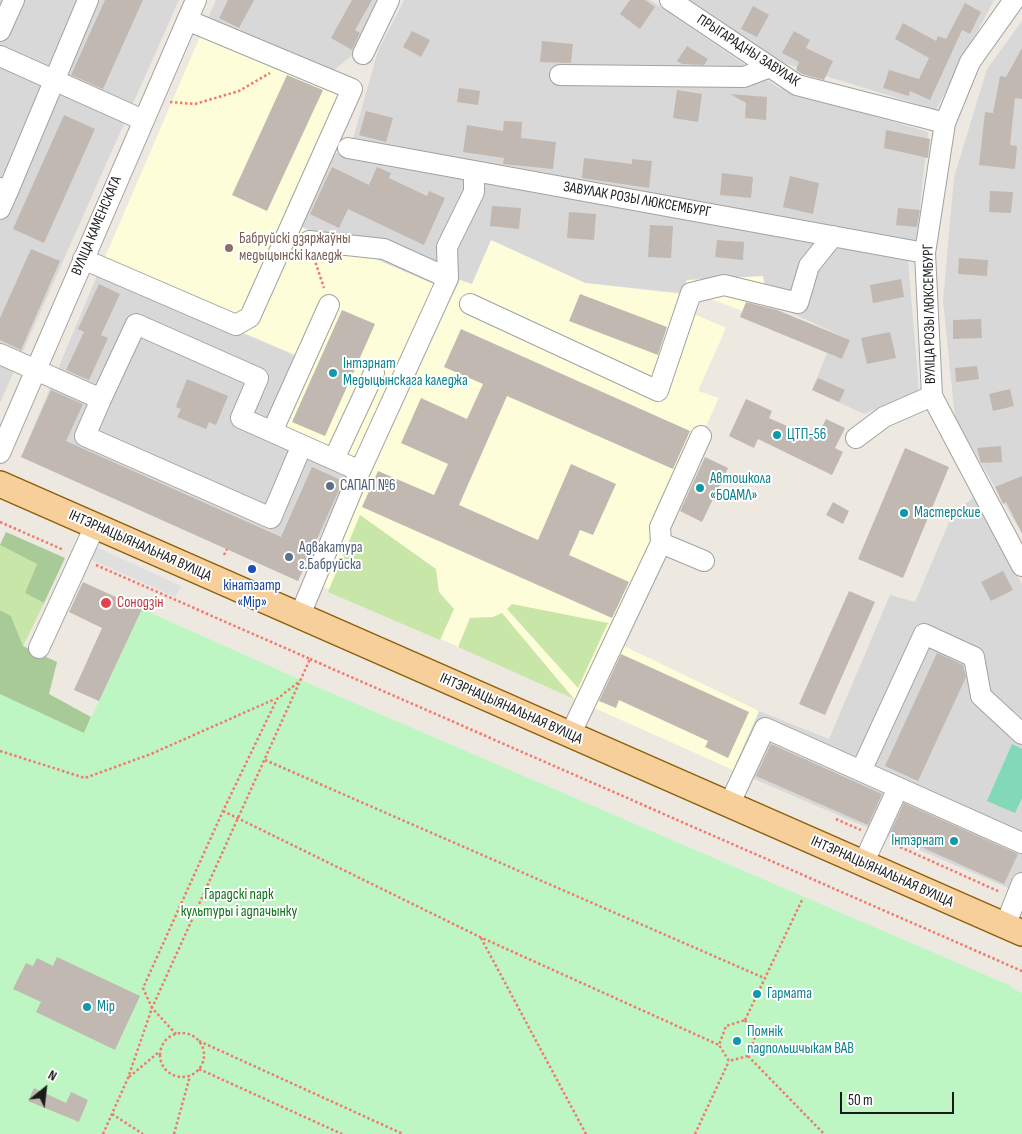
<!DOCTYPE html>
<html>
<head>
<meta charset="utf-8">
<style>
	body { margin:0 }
	#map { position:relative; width:1022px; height:1134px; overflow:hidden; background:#ede9e1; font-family:"Sofia Sans Condensed",sans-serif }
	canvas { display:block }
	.north { position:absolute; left:20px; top:1064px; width:50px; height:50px; -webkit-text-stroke:4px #fff; paint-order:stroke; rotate:29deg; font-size:14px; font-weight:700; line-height:20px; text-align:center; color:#1b1b1b }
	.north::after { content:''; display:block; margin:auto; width:18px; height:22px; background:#1b1b1b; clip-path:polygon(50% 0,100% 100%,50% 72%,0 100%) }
	.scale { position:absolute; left:840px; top:1092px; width:114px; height:22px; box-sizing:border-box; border:2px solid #1b1b1b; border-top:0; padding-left:6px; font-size:15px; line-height:18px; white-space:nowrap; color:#1b1b1b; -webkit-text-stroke:4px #fff; paint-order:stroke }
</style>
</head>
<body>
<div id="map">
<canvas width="1022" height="1134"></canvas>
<div class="north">N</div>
<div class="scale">50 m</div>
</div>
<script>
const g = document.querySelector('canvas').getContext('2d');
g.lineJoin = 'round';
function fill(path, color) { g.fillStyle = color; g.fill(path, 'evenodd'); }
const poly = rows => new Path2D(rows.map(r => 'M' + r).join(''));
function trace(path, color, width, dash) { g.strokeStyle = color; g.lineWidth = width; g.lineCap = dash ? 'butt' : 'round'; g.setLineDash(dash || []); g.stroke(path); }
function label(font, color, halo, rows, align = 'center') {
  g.font = font + ' "Sofia Sans Condensed",sans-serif'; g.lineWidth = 4; g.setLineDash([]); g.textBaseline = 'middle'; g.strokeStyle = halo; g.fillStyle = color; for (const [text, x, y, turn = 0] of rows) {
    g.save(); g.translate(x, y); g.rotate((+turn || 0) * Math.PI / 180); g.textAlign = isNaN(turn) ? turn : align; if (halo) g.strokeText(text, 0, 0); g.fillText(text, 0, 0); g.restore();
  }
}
fill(poly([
	[0,0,179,0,0,403],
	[216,0,381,0,356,52,334,70,273,45,205,25],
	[404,0,650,0,779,88,928,132,916,243,352,142,378,51],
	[684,0,994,0,936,110,764,57],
	[1022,21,1022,534,955,418,943,301,954,177,987,69],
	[327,151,908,260,919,391,864,414,812,390,827,353,842,359,850,340,768,302,585,283,492,241,472,285,460,280,454,293,296,225],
	[99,271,298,357,357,461,298,581,21,457],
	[974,497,1022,584,1022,894,733,770,759,711,829,739,890,595,915,602,953,513]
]), '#d9d8d8');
fill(poly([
	[205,25,271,49,272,45,344,74,347,102,297,225,436,285,357,461,269,424,298,356,99,271],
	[491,240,585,283,681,294,687,280,763,276,768,302,761,318,700,295,692,313,726,328,698,391,719,398,659,527,622,645,759,711,733,770,320,585,460,280,472,284]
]), '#fdfdd9');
fill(poly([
	[360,515,436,569,439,592,454,609,440,640,328,592],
	[0,545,37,564,25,593,44,603,23,646,11,616,0,610],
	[512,604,608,623,578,688,507,609],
	[502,613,574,699,458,647,470,618,493,617]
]), '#c7e6a8');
fill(poly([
	[6,532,65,558,44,603,25,593,37,564,0,545],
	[0,610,11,616,23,646,57,662,49,694,91,717,84,733,0,728]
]), '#a7ca97');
fill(poly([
	[142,609,301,680,1011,986,1011,988,1022,993,1022,1134,0,1134,0,694,84,733]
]), '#bef6c3');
fill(poly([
	[1012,744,1022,749,1022,798,1015,813,987,801]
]), '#82d9b7');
fill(poly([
	[94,546,181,586,175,597,88,558]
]), '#dfdfdf');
fill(poly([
	[105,0,143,0,103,89,71,75],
	[228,0,254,0,239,28,219,18],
	[352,0,372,0,355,30,360,33,352,50,331,38],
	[630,0,645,0,655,7,640,29,620,14],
	[965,3,981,12,970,34,962,30,930,100,910,91,909,96,883,88,889,70,919,79,929,58,895,39,903,23,936,41,938,36,946,39],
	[753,6,769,15,757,37,741,29],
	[412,31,430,40,421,57,403,47],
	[794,31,810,40,806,48,833,61,824,80,802,74,796,70,799,62,782,53],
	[542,41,573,44,571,63,540,62],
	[687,46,708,59,704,65,682,64,677,61],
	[1022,48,1022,99,1015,98,1010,145,1017,146,1015,169,979,165,985,112,993,113,1000,76,1006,77],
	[287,75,323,90,267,211,232,195],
	[459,88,480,91,478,105,457,102],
	[677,90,702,94,698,122,673,118],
	[730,94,767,97,766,120,745,118,746,103],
	[366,111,393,118,386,142,359,135],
	[64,115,95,129,44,243,13,229],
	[504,121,522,122,521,138,556,142,553,169,503,164,504,158,463,152,467,125,503,131],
	[886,130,930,139,928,158,884,148],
	[584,158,632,164,632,159,652,161,649,188,582,178],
	[332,167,369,185,377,167,391,173,389,178,427,196,429,191,445,198,424,245,348,209,339,228,310,214],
	[722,173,753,177,751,198,720,195],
	[790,176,819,183,813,214,783,207],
	[990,191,1013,192,1011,213,989,212],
	[492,206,521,208,519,229,490,226],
	[898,208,920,210,917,227,896,225],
	[569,212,596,214,594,240,567,238],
	[650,225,673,226,671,258,648,257],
	[717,240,744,242,743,260,715,257],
	[31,249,60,261,21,350,0,340,0,318],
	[959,258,988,260,987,276,958,274],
	[901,279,904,297,873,303,870,285],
	[99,284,120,294,101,335,108,338,89,380,66,370,84,332,78,329],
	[580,294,667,327,658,355,569,321],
	[746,302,777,310,850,340,842,359,740,317],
	[342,310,375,324,325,436,292,422],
	[981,319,982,338,953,339,953,320],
	[461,329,690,431,673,469,507,396,459,505,538,540,571,464,616,484,593,535,580,530,569,555,629,582,612,618,362,507,378,471,434,495,448,464,401,443,421,398,467,419,483,384,444,367],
	[890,332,896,358,867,364,861,338],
	[977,366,979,379,956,382,955,368],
	[818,378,845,390,839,402,812,390],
	[187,379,228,396,216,425,209,422,206,429,177,417,181,409,176,407],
	[1010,389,1014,406,993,411,989,394],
	[51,390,83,404,66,441,281,537,312,467,343,481,298,581,21,457],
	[746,399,772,411,769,418,816,439,826,419,845,428,835,448,843,452,832,475,758,439,754,448,729,436],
	[1001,446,1002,462,981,463,977,448],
	[905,448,949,467,903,578,858,559],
	[705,457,728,468,702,522,680,511],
	[1022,476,1022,533,1006,502,1003,504,995,487],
	[833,502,849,511,843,524,826,515],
	[1003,571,1013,590,991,601,981,582],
	[83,582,142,609,99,701,74,690,102,628,69,612],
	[849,591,875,602,825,715,799,704],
	[937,653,963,665,966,677,918,781,885,766],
	[621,654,749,712,728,758,705,747,708,741,619,700,616,708,599,701],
	[771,744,882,794,868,825,756,776],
	[904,803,1018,854,1004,884,890,833],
	[57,957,140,996,115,1050,36,1012,41,1002,13,989,26,963,33,966,37,958,53,966],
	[34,1088,66,1103,71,1092,88,1100,79,1122,28,1101]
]), '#c1b8b1');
const minor = poly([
	[670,0,797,85,945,123],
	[1014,0,970,62,945,123,925,253,932,396,1022,566],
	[0,31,14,0],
	[363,54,389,0],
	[0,56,143,120],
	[560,75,744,77,770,67],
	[348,148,925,253],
	[0,188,8,191,88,0],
	[0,209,8,191],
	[309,241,384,249,448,278],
	[83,259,236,325,250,317,352,89,187,20],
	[470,304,658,391,691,293,724,285,798,303,809,266,833,236],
	[0,354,101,399,85,436,271,518,302,445],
	[101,399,136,324,258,378,241,418,360,471],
	[272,432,329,305],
	[856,438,884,417,932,396],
	[0,453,196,0],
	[334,459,374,373],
	[661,543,704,561],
	[300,615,360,471,448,278,447,247,474,192,474,171],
	[39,648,95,526],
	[570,735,661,543,660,527,701,436],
	[861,771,924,634,974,657,981,696,1022,734],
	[729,805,765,728,1022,843],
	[863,864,898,788],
	[1005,926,1022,883]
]);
const major = poly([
	[0,484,1022,933]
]);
trace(minor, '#a2a2a2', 22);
trace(major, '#8d5f06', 28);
trace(poly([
	[170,102,195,104,239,91,270,73],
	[314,258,324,288],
	[0,522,64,550],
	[224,555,227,549],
	[96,565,310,659,152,1008,176,1034],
	[310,659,1022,971],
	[0,751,85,778,151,754,275,699],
	[265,760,764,978],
	[223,811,480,937,719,1045],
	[836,819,861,830],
	[891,843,1000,892],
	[481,938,586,1134],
	[745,1020,803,898],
	[745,1020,755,1037,748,1056,729,1061,719,1045,726,1026,745,1020],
	'160 1055a22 22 0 1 1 44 0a22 22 0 1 1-44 0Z',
	[199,1041,403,1134],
	[748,1056,824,1134],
	[199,1069,342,1134],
	[129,1077,159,1052],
	[112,1114,143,1134],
	[103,1134,128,1078,152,1008,143,988,223,811,277,699,300,681],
	[174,1134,190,1076],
	[695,1134,729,1061]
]), '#f3786b', 2.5, [2.5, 2.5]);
trace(minor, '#fff', 20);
trace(major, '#f7cf9b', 25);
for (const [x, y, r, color] of [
	[229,248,5,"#8d6e63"],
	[333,373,5,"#0f9aa8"],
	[777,435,5,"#0f9aa8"],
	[330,486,5,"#5c6f8a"],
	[700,488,5,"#0f9aa8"],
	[904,513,5,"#0f9aa8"],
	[289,557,5,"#5c6f8a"],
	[252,569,5,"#1a4fb4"],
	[106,603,6,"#e0444e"],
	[954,841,5,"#0f9aa8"],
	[757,994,5,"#0f9aa8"],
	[87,1007,5,"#0f9aa8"],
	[737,1041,5,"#0f9aa8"]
]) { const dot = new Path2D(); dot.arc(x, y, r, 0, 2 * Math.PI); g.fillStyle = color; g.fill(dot); trace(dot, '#fff', 2); }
label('15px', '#1b1b1b', '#fff', [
	["ПРЫГАРАДНЫ ЗАВУЛАК",748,51,33],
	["ЗАВУЛАК РОЗЫ ЛЮКСЕМБУРГ",637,200,10],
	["ВУЛІЦА КАМЕНСКАГА",97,226,-67],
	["ВУЛІЦА РОЗЫ ЛЮКСЕМБУРГ",930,314,-91],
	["ІНТЭРНАЦЫЯНАЛЬНАЯ ВУЛІЦА",140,546,24],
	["ІНТЭРНАЦЫЯНАЛЬНАЯ ВУЛІЦА",511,709,24],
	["ІНТЭРНАЦЫЯНАЛЬНАЯ ВУЛІЦА",882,872,24]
]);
label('15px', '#785e54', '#fff', [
	["Бабруйскі дзяржаўны",239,239],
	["медыцынскі каледж",239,256]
], 'left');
label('15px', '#0d838f', '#fff', [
	["Інтэрнат",343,364],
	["Медыцынскага каледжа",343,381],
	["ЦТП-56",787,435],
	["Автошкола",710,479],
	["«БОАМЛ»",710,496],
	["Мастерские",914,513],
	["Інтэрнат",944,841,"right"],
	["Гармата",767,994],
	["Мір",97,1007],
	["Помнік",747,1032],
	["падпольшчыкам ВАВ",747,1049]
], 'left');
label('15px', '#4e5e75', '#fff', [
	["САПАП №6",340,486],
	["Адвакатура",299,548],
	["г.Бабруйска",299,565]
], 'left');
label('15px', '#164399', '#fff', [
	["кінатэатр",252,586],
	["«Мір»",252,603]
]);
label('15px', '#be3a42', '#fff', [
	["Сонодзін",117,603]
], 'left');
label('15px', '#0f7317', '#fff', [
	["Гарадскі парк",239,895],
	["культуры і адпачынку",239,912]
]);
</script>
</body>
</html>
